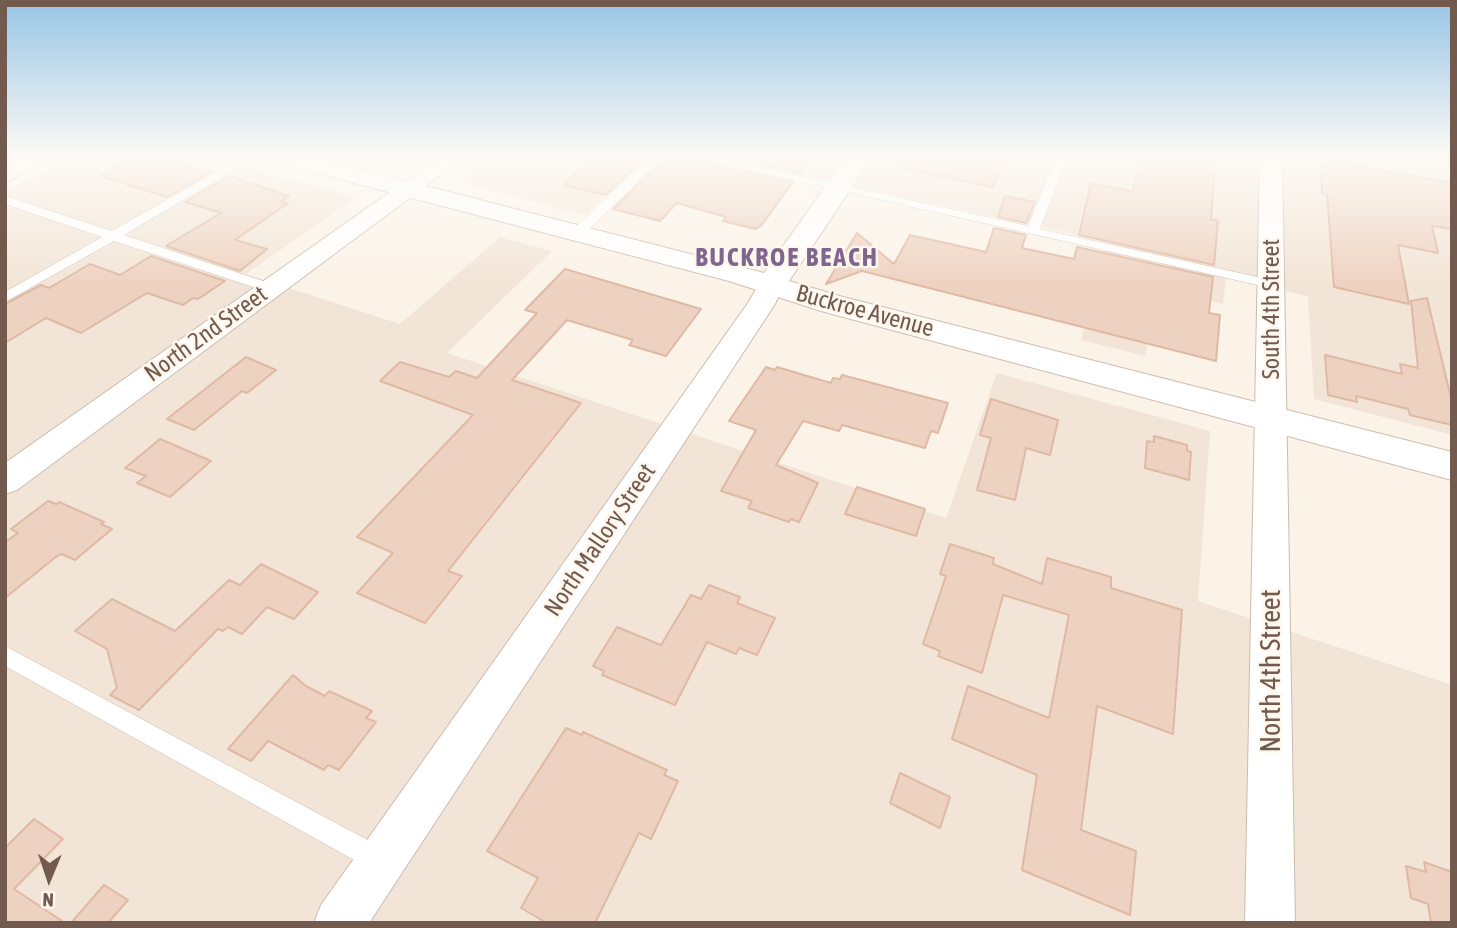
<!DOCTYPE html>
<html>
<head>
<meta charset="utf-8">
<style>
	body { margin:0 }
	#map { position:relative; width:1457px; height:928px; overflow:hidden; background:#fbf3e8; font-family:"Asap Condensed",sans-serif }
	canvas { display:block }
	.frame { position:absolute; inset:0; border:7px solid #735a4e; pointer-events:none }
	.north { position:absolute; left:14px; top:844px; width:70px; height:70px; -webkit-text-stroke:5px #fef7ee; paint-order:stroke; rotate:182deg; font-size:19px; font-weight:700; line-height:28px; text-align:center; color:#735a4e }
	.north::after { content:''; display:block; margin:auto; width:24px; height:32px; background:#735a4e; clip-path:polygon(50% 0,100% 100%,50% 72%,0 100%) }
</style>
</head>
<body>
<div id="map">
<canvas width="1457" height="928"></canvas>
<div class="frame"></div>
<div class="north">N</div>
</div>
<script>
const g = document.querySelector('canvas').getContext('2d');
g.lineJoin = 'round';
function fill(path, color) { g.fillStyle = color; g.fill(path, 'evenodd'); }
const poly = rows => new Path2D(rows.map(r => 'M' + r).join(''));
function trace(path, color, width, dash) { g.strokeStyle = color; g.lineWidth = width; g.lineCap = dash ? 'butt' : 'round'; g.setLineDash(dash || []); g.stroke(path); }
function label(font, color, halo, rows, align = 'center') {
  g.font = font + ' "Asap Condensed",sans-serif'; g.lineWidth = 5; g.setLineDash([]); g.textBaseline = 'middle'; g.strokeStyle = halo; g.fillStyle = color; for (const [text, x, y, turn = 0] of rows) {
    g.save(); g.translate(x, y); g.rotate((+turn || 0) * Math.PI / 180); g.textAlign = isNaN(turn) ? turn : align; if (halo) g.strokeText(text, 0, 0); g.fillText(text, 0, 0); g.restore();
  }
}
fill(poly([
	[77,156,205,156,356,197,246,274,400,324,500,237,552,251,447,353,946,518,997,373,1210,431,1198,601,1452,685,1452,923,5,923,5,192],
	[488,156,648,156,585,215,467,184,463,175],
	[716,156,1452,156,1452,435,1314,399,1308,296,1226,278,1223,304,1156,289,1145,356,1081,340,1105,241]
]), '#f2e5d7');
const building = poly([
	[139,156,152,156,211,172,167,197,100,176,139,156],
	[603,156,647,156,606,195,563,185,593,157,603,156],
	[667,156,685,156,687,159,793,182,761,226,755,229,723,221,726,217,677,203,660,221,613,209,667,156],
	[721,156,813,156,800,173,721,156],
	[902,156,1007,156,993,187,901,168,902,156],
	[1140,156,1216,156,1211,219,1218,221,1214,265,1079,235,1091,183,1133,192,1140,156],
	[1331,161,1452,183,1452,229,1432,226,1438,253,1398,245,1409,304,1334,287,1327,194,1322,193,1321,164,1331,166,1331,161],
	[229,176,289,196,281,201,288,203,235,240,267,249,240,271,166,246,221,213,185,202,229,176],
	[1005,196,1035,202,1026,223,998,217,1005,196],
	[994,228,1026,235,1022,248,1074,259,1077,247,1213,277,1209,313,1220,315,1216,361,862,271,826,284,857,233,894,264,910,235,986,252,994,228],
	[151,256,225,281,198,299,193,298,183,305,147,293,81,333,46,318,5,343,5,304,41,285,49,288,90,264,120,275,151,256],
	[565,269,701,309,666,356,629,345,633,340,567,320,512,380,581,403,448,571,462,576,425,623,357,593,393,553,357,537,473,415,380,381,400,362,449,377,456,371,477,378,537,313,525,310,565,269],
	[1427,298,1452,402,1452,425,1410,415,1408,409,1356,396,1357,402,1328,395,1325,355,1402,374,1400,364,1418,368,1411,301,1427,298],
	[246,357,276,370,247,393,242,391,194,430,167,419,246,357],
	[766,367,775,370,777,367,831,383,833,378,840,379,842,375,948,403,938,433,931,431,925,448,842,425,839,431,803,421,776,465,818,483,799,522,791,519,789,522,748,508,752,501,721,491,756,430,729,421,766,367],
	[991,399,1058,420,1050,455,1026,448,1015,500,977,490,991,438,980,435,991,399],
	[1154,436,1187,445,1187,451,1191,452,1189,480,1145,468,1147,441,1154,442,1154,436],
	[160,439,211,461,170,497,137,483,146,476,125,468,160,439],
	[857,487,925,509,916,536,845,514,857,487],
	[48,501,56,504,59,502,104,522,101,524,112,529,75,560,62,554,57,556,5,598,5,542,18,533,11,529,48,501],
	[950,544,994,558,993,564,1042,584,1047,558,1111,577,1111,588,1182,610,1173,734,1097,706,1081,830,1136,851,1130,915,1022,870,1037,775,952,739,968,686,1049,718,1069,615,1003,595,982,673,938,656,940,651,923,644,946,576,940,574,950,544],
	[261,564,318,592,294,619,267,607,242,634,228,627,223,631,218,629,139,710,110,695,117,688,107,649,75,631,112,599,175,631,229,580,240,585,261,564],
	[709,585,740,597,737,603,775,618,757,655,739,648,736,654,707,642,675,705,602,675,604,671,593,666,617,627,661,645,691,595,701,599,709,585],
	[293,675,306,686,325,696,329,691,372,711,366,718,376,722,339,770,328,765,324,770,268,741,251,761,228,749,293,675],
	[566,728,582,735,583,732,667,770,664,775,678,781,651,839,639,833,595,923,547,923,521,908,538,878,487,851,566,728],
	[900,773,950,797,940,828,890,803,900,773],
	[34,819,63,839,14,889,65,923,5,923,5,848,34,819],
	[1424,862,1452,872,1452,923,1431,923,1428,904,1411,898,1406,866,1426,872,1424,862],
	[104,885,128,900,108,923,71,923,104,885]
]);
fill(building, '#eed2c1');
trace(building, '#dfb9a3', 2);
const lane = poly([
	[244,156,258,156,124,235,275,285,275,291,265,291,114,241,5,302,5,292,102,237,5,204,5,196,112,231,244,156],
	[651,156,664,156,582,236,572,236,572,230,651,156],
	[688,156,709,156,1028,226,1056,156,1068,156,1040,229,1271,280,1278,284,1271,288,688,156],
	[5,646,390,852,394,861,390,870,381,874,372,870,5,666,5,646]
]);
const street = poly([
	[441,156,466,156,17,490,5,494,5,463,441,156],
	[1260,156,1282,156,1295,923,1245,923,1260,156],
	[771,277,780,279,784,285,775,304,369,923,314,923,321,905,748,303,762,279,771,277]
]);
const secondary = poly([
	[22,156,55,156,51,161,5,182,5,164,22,156],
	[266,156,309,156,764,273,847,156,873,156,789,281,843,297,1452,452,1452,480,821,311,729,281,270,161,266,156]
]);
trace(lane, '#ccbbae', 1);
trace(street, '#ccbbae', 2);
trace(secondary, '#d0bdaf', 2);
fill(lane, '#fff');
fill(street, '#fff');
fill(secondary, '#fff');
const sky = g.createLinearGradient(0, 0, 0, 286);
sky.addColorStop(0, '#97c5e6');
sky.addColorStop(0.55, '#fdfaf5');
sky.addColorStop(1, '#fdfaf500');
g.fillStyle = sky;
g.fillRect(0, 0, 1457, 286);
label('24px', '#735a4e', '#fef7ee', [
	["South 4th Street",1271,309,-90],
	["Buckroe Avenue",865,311,15],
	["North 2nd Street",206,334,-36],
	["North Mallory Street",600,540,-56]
]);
g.letterSpacing = '2px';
label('bold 26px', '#80668f', '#fef7ee', [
	["BUCKROE BEACH",787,258]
]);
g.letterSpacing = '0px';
label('28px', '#735a4e', '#fef7ee', [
	["North 4th Street",1271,671,-90]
]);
</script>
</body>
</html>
